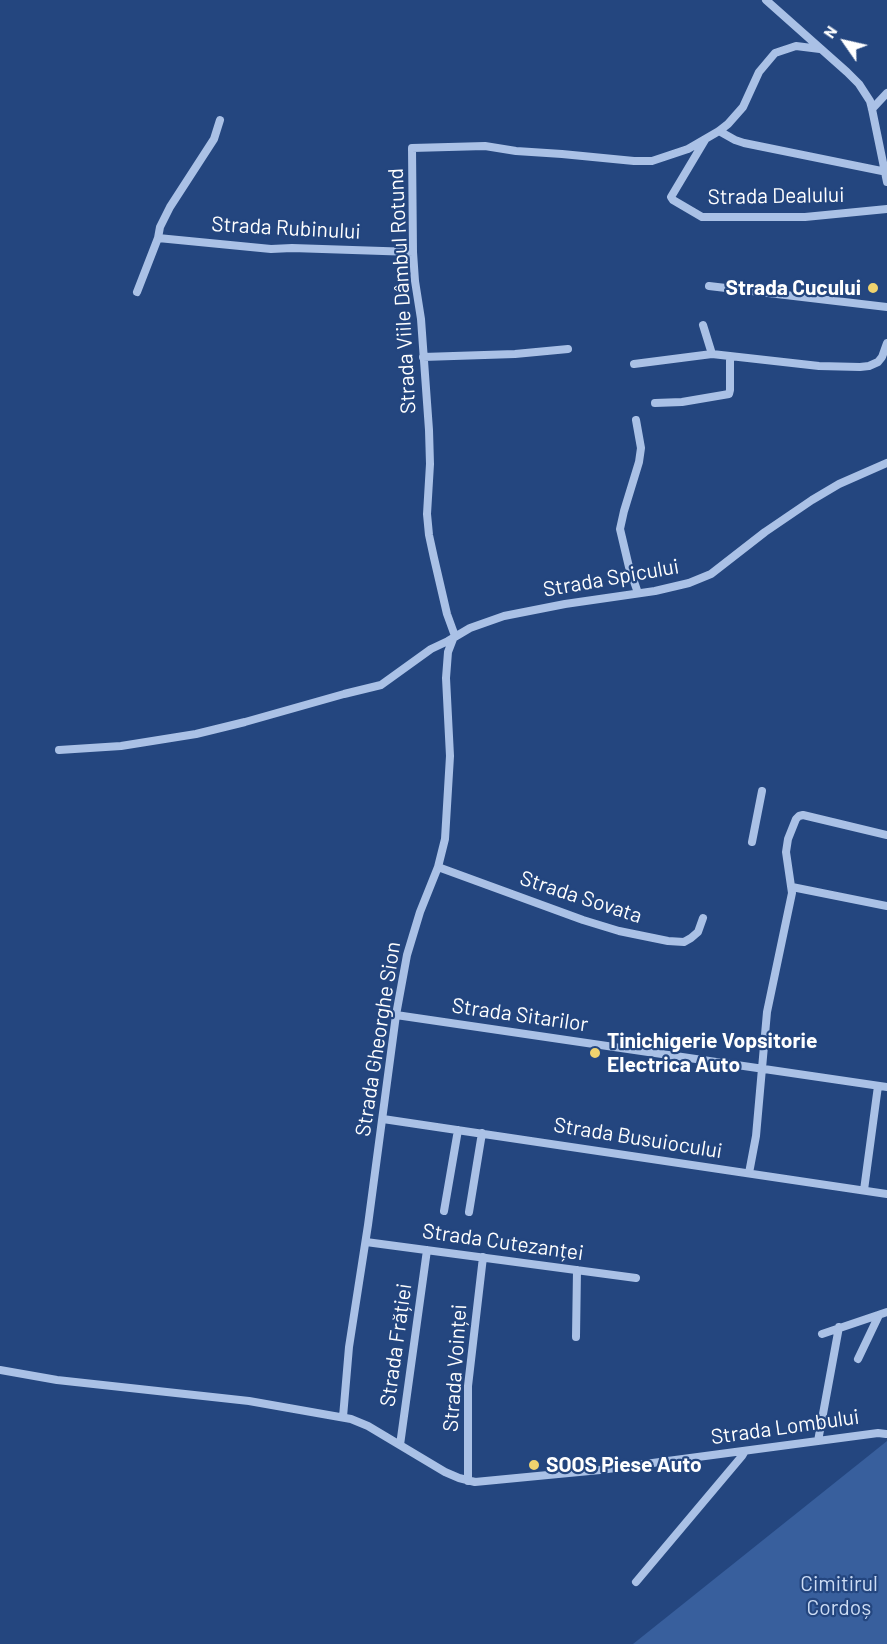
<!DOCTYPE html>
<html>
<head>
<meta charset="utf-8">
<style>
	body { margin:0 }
	#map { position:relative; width:887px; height:1644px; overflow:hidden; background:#24467f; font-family:Barlow,sans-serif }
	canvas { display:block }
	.north { position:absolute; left:815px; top:12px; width:60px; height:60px; -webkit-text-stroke:4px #24467f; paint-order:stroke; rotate:304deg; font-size:16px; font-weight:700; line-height:24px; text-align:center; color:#fff }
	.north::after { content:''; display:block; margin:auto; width:21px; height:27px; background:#fff; clip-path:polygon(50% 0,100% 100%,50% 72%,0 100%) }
</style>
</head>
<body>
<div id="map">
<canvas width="887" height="1644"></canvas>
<div class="north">N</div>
</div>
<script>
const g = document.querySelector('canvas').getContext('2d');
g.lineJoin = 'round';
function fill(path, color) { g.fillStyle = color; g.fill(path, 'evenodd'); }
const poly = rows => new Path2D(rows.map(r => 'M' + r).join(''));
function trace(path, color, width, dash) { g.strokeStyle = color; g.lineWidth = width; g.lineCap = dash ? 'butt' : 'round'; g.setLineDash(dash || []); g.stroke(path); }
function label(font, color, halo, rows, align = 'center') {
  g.font = font + ' Barlow,sans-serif'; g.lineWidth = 4.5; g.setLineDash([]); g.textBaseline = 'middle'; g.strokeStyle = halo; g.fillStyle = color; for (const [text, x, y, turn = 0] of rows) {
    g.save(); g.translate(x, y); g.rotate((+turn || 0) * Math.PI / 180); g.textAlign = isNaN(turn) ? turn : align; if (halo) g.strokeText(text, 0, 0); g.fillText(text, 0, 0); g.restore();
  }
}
fill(poly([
	[887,1441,887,1644,633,1644]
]), '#385f9d');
trace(poly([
	[766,0,847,72,859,84,870,101,872,109,887,182],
	[872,109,887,93],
	[719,131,735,140,744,143,887,172],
	[705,140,671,197,673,200,702,217,805,217,887,209],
	[158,238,271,249,292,248,413,252],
	[709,286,887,307],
	[137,292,158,238,160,227,170,207,214,139,220,120],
	[703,325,712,354],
	[423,357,515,354,568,349],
	[634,364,712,354,819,366,860,367,869,366,878,362,882,357,887,343],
	[655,403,682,402,729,394,730,390,730,356],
	[636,420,641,448,639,462,624,511,620,529,629,567,638,593],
	[455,636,447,614,434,558,429,535,427,514,430,464,429,430,421,319,415,281,413,252,412,148,485,146,516,151,562,154,634,161,652,161,688,149,719,131,728,124,743,107,759,72,775,53,796,46,820,49],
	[59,750,121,746,196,734,245,722,344,694,381,685,431,649,448,641,470,628,504,616,565,604,655,591,689,583,711,574,765,532,812,500,839,484,887,463],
	[752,842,762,791],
	[438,867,583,920,619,931,668,941,684,942,691,938,698,932,703,918],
	[792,887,887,906],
	[396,1015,887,1087],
	[383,1119,887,1194],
	[749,1173,756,1136,767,1012,792,893,786,852,788,839,796,819,799,816,803,815,887,835],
	[864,1190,878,1086],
	[444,1211,458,1130],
	[469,1212,482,1133],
	[366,1242,636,1278],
	[822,1334,887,1312],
	[576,1337,577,1270],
	[858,1359,879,1315],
	[0,1370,57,1380,249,1401,351,1419,368,1426,445,1472,459,1478,475,1482,600,1470,878,1433,886,1434],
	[343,1417,349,1347,368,1225,396,1015,407,955,420,912,438,867,445,839,450,756,446,678,448,652,453,639],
	[818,1441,839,1327],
	[400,1445,427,1250],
	[468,1481,468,1386,483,1257],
	[636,1582,742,1456,745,1451]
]), '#aac1e6', 8);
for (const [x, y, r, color] of [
	[873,288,6,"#f0d36e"],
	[595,1053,6,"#f0d36e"],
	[534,1465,6,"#f0d36e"]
]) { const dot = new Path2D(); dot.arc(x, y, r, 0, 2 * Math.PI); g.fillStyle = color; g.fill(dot); trace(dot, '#24467f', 2); }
label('21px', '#fff', '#24467f', [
	["Strada Dealului",776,196,-1],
	["Strada Rubinului",286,228,3],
	["Strada Viile Dâmbul Rotund",402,291,-93],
	["Strada Spicului",611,578,-10],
	["Strada Sovata",581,897,18],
	["Strada Sitarilor",520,1015,8],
	["Strada Gheorghe Sion",378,1039,-81],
	["Strada Busuiocului",638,1138,9],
	["Strada Cutezanței",503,1242,8],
	["Strada Frăției",396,1345,-82],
	["Strada Voinței",455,1368,-86],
	["Strada Lombului",785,1427,-8]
]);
label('bold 21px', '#fff', '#24467f', [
	["Strada Cucului",861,288,"right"],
	["Tinichigerie Vopsitorie",607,1041],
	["Electrica Auto",607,1065],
	["SOOS Piese Auto",546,1465]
], 'left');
label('21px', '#cdddf5', '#24467f', [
	["Cimitirul",839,1584],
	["Cordoș",839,1608]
]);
</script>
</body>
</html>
